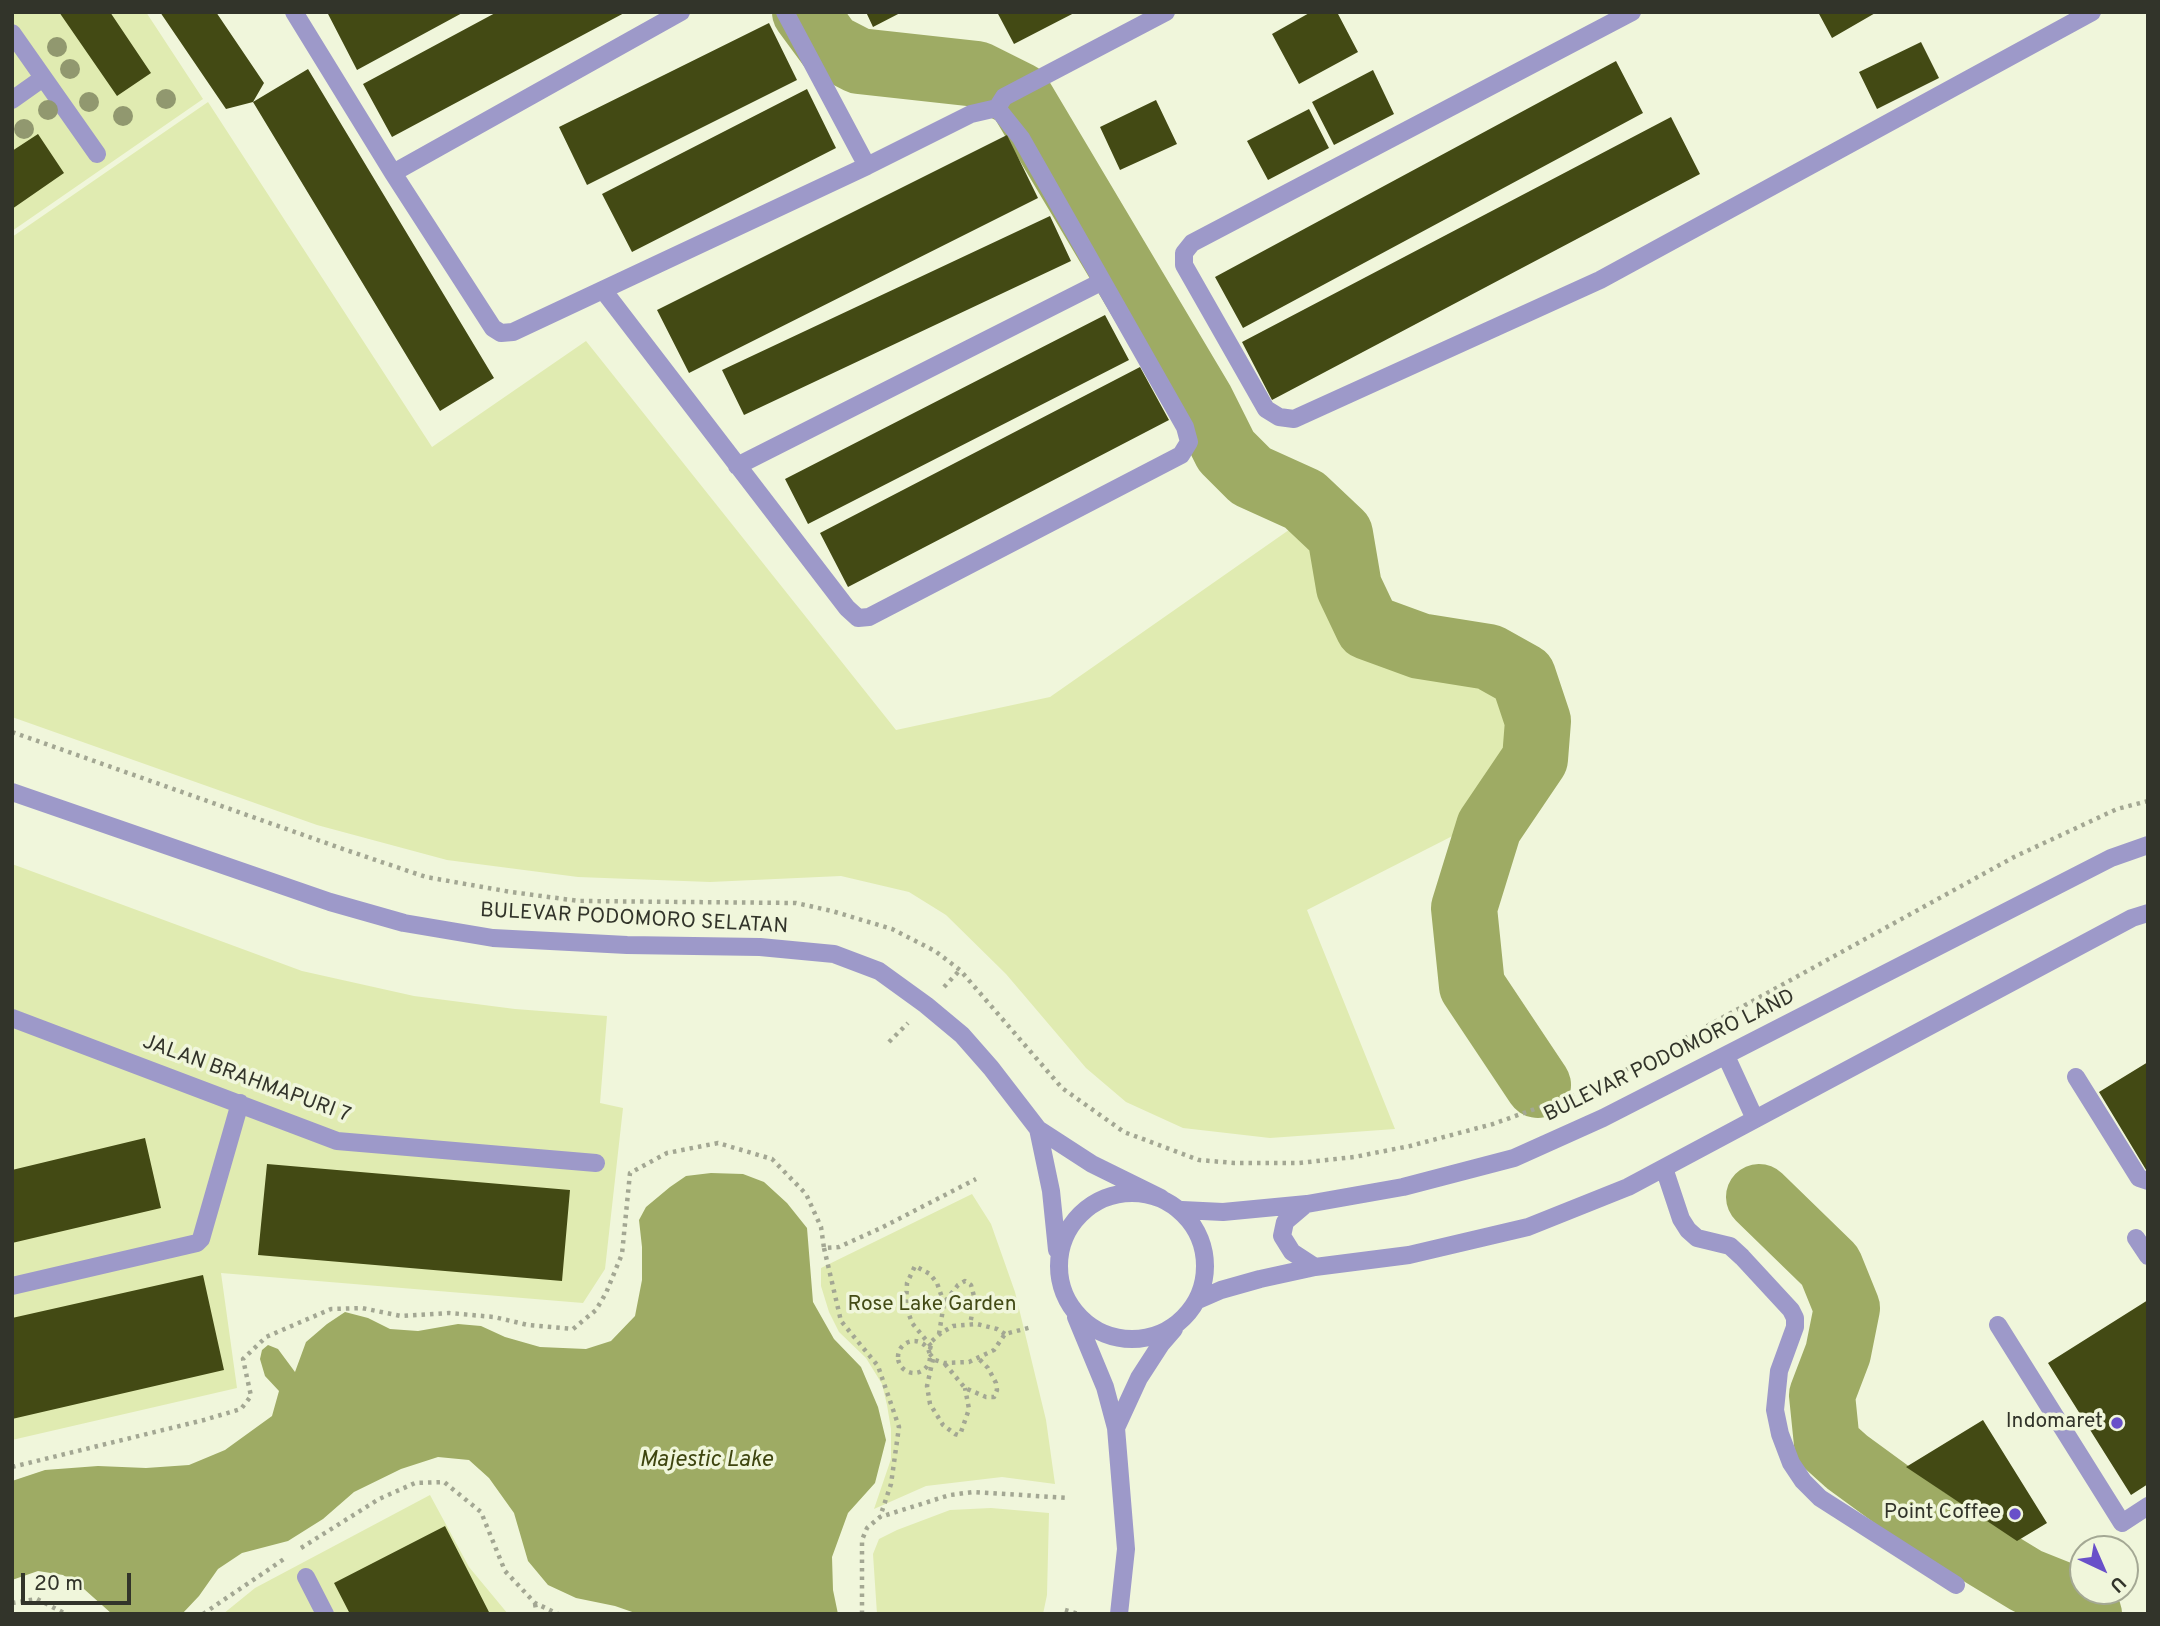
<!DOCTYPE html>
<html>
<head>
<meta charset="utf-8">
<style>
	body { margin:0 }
	#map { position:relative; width:2160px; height:1626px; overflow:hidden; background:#f0f6db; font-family:Overpass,sans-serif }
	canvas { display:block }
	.frame { position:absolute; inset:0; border:14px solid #32342a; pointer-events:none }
	.north { position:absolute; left:2069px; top:1535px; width:70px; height:70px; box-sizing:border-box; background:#f0f6db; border:2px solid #a4a894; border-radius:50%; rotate:136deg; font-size:19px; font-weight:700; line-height:28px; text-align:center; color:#32342a }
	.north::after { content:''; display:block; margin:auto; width:24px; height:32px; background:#6950c9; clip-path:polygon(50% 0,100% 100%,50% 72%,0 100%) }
	.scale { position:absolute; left:21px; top:1573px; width:110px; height:32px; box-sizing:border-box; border:4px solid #32342a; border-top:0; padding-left:9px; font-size:21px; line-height:24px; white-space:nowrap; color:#32342a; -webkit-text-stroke:5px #f0f6db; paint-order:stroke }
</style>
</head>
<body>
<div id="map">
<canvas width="2160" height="1626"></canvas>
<div class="frame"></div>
<div class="north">U</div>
<div class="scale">20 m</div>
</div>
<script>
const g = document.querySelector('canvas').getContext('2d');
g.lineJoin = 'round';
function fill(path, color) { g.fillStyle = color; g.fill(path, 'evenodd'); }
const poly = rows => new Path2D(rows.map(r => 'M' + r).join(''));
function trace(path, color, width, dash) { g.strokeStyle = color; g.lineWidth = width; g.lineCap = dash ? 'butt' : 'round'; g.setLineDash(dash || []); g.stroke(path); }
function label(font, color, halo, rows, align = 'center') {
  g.font = font + ' Overpass,sans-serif'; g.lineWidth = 7; g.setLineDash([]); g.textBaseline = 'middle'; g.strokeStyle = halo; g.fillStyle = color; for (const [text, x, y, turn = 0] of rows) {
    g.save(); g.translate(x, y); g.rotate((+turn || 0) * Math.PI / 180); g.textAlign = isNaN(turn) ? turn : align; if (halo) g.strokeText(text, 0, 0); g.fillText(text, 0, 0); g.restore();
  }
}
fill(poly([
	[12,12,146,12,203,99,12,231],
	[208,102,432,447,586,341,896,730,1050,697,1296,525,1290,504,1322,529,1332,555,1338,606,1365,642,1398,660,1448,661,1501,676,1524,700,1525,732,1507,784,1480,822,1307,910,1395,1129,1270,1138,1183,1128,1126,1102,1086,1068,1006,974,946,915,909,892,841,876,710,882,578,877,447,860,317,825,12,717,12,237],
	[12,864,302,971,414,996,515,1009,607,1016,600,1103,623,1108,605,1269,583,1303,221,1273,237,1388,12,1440],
	[972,1194,991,1224,1015,1292,1046,1420,1055,1484,1002,1477,926,1486,874,1509,891,1459,891,1429,887,1405,882,1384,866,1358,839,1332,829,1312,821,1286,821,1268],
	[430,1495,469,1567,508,1614,223,1614,255,1588],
	[991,1508,1049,1513,1047,1595,1043,1614,877,1614,873,1554,879,1539,897,1530,950,1510]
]), '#e0ebb1');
fill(poly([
	[711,1173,743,1174,764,1182,787,1203,807,1228,813,1302,834,1339,861,1367,878,1407,886,1440,875,1483,848,1513,832,1557,833,1590,838,1614,638,1614,615,1606,576,1598,548,1585,528,1561,514,1513,489,1478,469,1460,438,1457,401,1469,354,1492,323,1519,288,1541,242,1553,218,1569,199,1596,182,1614,112,1614,84,1589,63,1575,38,1571,12,1580,12,1481,45,1470,98,1466,146,1468,189,1465,225,1450,272,1416,279,1391,265,1376,260,1359,262,1350,268,1345,278,1349,295,1372,306,1342,327,1324,345,1312,368,1318,390,1329,418,1331,458,1324,481,1326,505,1337,540,1347,586,1349,611,1341,635,1316,642,1280,642,1247,639,1220,646,1207,670,1187,686,1176]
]), '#9eab64');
trace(poly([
	[805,12,830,46,859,61,977,74,1019,95,1201,401,1226,451,1251,476,1304,500,1340,534,1349,587,1368,627,1420,646,1489,657,1523,676,1538,721,1535,759,1489,827,1464,908,1472,986,1538,1085],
	[1759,1197,1830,1266,1847,1308,1838,1353,1822,1395,1827,1444,1847,1462,1925,1519,2027,1581,2082,1603,2089,1614]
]), '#9eab64', 66);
fill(poly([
	[59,12,110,12,151,73,117,96],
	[160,12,216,12,264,83,253,102,226,109],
	[327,12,464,12,357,70],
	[497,12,626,12,392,137,363,84],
	[866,12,902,12,873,27],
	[997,12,1076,12,1014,44],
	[1311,12,1337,12,1358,52,1299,84,1272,34],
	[1818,12,1877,12,1832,38],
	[769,23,797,80,587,185,559,127],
	[1921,42,1939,78,1877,109,1859,72],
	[1616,61,1643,113,1243,328,1215,277],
	[308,69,494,378,440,411,253,102],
	[1373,70,1394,114,1334,145,1312,102],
	[807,89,836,148,632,252,602,194],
	[1156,100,1177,144,1120,170,1100,127],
	[1309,109,1329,148,1268,180,1247,141],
	[1671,117,1700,174,1272,400,1242,342],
	[38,134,64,173,12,209,12,151],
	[1007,135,1038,198,689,373,657,310],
	[1050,216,1071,261,744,415,722,370],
	[1105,315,1129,360,808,524,785,479],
	[1140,367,1169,420,848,587,820,533],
	[2148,1062,2148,1173,2099,1092],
	[145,1138,161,1208,12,1243,12,1170],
	[267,1164,570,1190,562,1281,258,1255],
	[203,1275,224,1370,12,1419,12,1318],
	[2148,1300,2148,1484,2131,1495,2048,1363],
	[1983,1420,2047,1523,2017,1541,1906,1467],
	[445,1526,490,1614,350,1614,334,1583]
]), '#434a14');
trace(poly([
	[12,732,346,850,426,877,511,892,579,901,796,903,832,911,892,929,935,951,960,970,1062,1088,1124,1132,1199,1160,1234,1163,1299,1163,1354,1157,1410,1146,1493,1124,1574,1095,1642,1062,2014,857,2117,809,2148,801],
	[944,987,960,970],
	[889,1042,908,1023],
	[824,1248,841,1321,878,1366,899,1427,891,1484,880,1517],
	[939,1334,944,1303,958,1285,965,1281,971,1285,975,1300,970,1324],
	[1005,1334,997,1329,977,1324,953,1326,941,1333,932,1341,929,1353,935,1360,944,1363,969,1362,994,1350,1005,1334,1032,1327],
	'898 1357a16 16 0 1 1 32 0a16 16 0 1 1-32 0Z',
	[931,1346,912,1323,906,1306,907,1283,915,1266,930,1274,937,1283,944,1303],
	[933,1359,927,1386,930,1404,943,1425,955,1434,958,1435,961,1432,969,1409,965,1388],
	[945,1364,965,1388,986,1397,994,1397,997,1390,996,1383,988,1368,978,1358],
	[12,1467,204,1420,241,1409,251,1396,243,1359,266,1337,331,1309,362,1308,401,1316,449,1313,494,1317,528,1325,573,1329,596,1310,606,1293,622,1254,630,1173,667,1153,718,1143,772,1159,806,1194,821,1227,824,1248,839,1247,881,1228,976,1179],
	[301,1548,379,1499,415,1483,444,1482,481,1512,505,1571,535,1603,558,1614],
	[12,1603,37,1599,66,1614],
	[535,1604,537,1614],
	[1065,1610,1079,1614],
	[203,1614,284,1559],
	[862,1614,862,1540,867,1528,880,1517,950,1495,973,1492,1069,1498]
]), '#a3a793', 4.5, [3.5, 5]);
trace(poly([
	[294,12,393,173,493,328,501,333,513,332,867,166,971,114,997,108,1004,97,1166,12],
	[785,12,867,166],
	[1632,12,1192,243,1184,253,1184,265,1266,409,1279,417,1294,419,1600,280,2092,12],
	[12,33,97,154],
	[12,100,43,78],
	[393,173,681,12],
	[603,290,847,608,858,618,869,617,1181,455,1189,442,1185,427,1021,138,997,108],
	[737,466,1101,282],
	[12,792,330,902,404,923,493,938,627,945,760,947,834,954,879,971,926,1005,962,1035,991,1068,1038,1129,1092,1164,1161,1198],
	[12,1018,337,1141,596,1163],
	[1726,1056,1755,1119],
	[2076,1077,2139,1178,2148,1181],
	[1038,1129,1051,1191,1057,1250],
	[1664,1168,1681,1219,1688,1230,1697,1238,1730,1246,1742,1257,1791,1310,1795,1318,1795,1327,1779,1371,1775,1410,1780,1434,1791,1463,1803,1481,1820,1498,1956,1585],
	'1059 1266a73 73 0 1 1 146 0a73 73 0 1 1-146 0Z',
	[1305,1205,1285,1222,1282,1236,1292,1252,1315,1267],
	[1182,1210,1223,1212,1307,1204,1403,1187,1514,1158,1603,1118,2111,858,2148,845],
	[2136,1238,2148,1256],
	[12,1286,197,1243,201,1239,240,1103],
	[1198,1300,1221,1290,1260,1279,1315,1267,1409,1255,1528,1227,1628,1187,2132,918,2148,913],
	[1076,1317,1105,1387,1116,1428,1126,1549,1119,1614],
	[1998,1325,2122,1523,2148,1506],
	[1116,1428,1139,1378,1161,1344,1174,1329],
	[306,1577,325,1614]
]), '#9d99c9', 18);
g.fillStyle = '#91986f';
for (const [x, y] of [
	[57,47],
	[70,69],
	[166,99],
	[89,102],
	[48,110],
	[123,116],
	[24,129]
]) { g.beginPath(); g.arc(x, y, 10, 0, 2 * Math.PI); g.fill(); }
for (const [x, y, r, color] of [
	[2117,1423,7,"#6950c9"],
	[2015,1514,7,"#6950c9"]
]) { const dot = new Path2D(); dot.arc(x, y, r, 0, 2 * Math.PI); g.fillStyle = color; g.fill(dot); trace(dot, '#f0f6db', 2.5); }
label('21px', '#32342a', '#f0f6db', [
	["BULEVAR PODOMORO SELATAN",634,920,3],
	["BULEVAR PODOMORO LAND",1670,1057,-26],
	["JALAN BRAHMAPURI 7",246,1080,20]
]);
label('21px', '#434b16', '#f0f6db', [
	["Rose Lake Garden",932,1306]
]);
label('21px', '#32342a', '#f0f6db', [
	["Indomaret",2103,1423],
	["Point Coffee",2001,1514]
], 'right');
label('italic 23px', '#3e450f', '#f0f6db', [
	["Majestic Lake",706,1461]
]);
</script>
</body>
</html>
